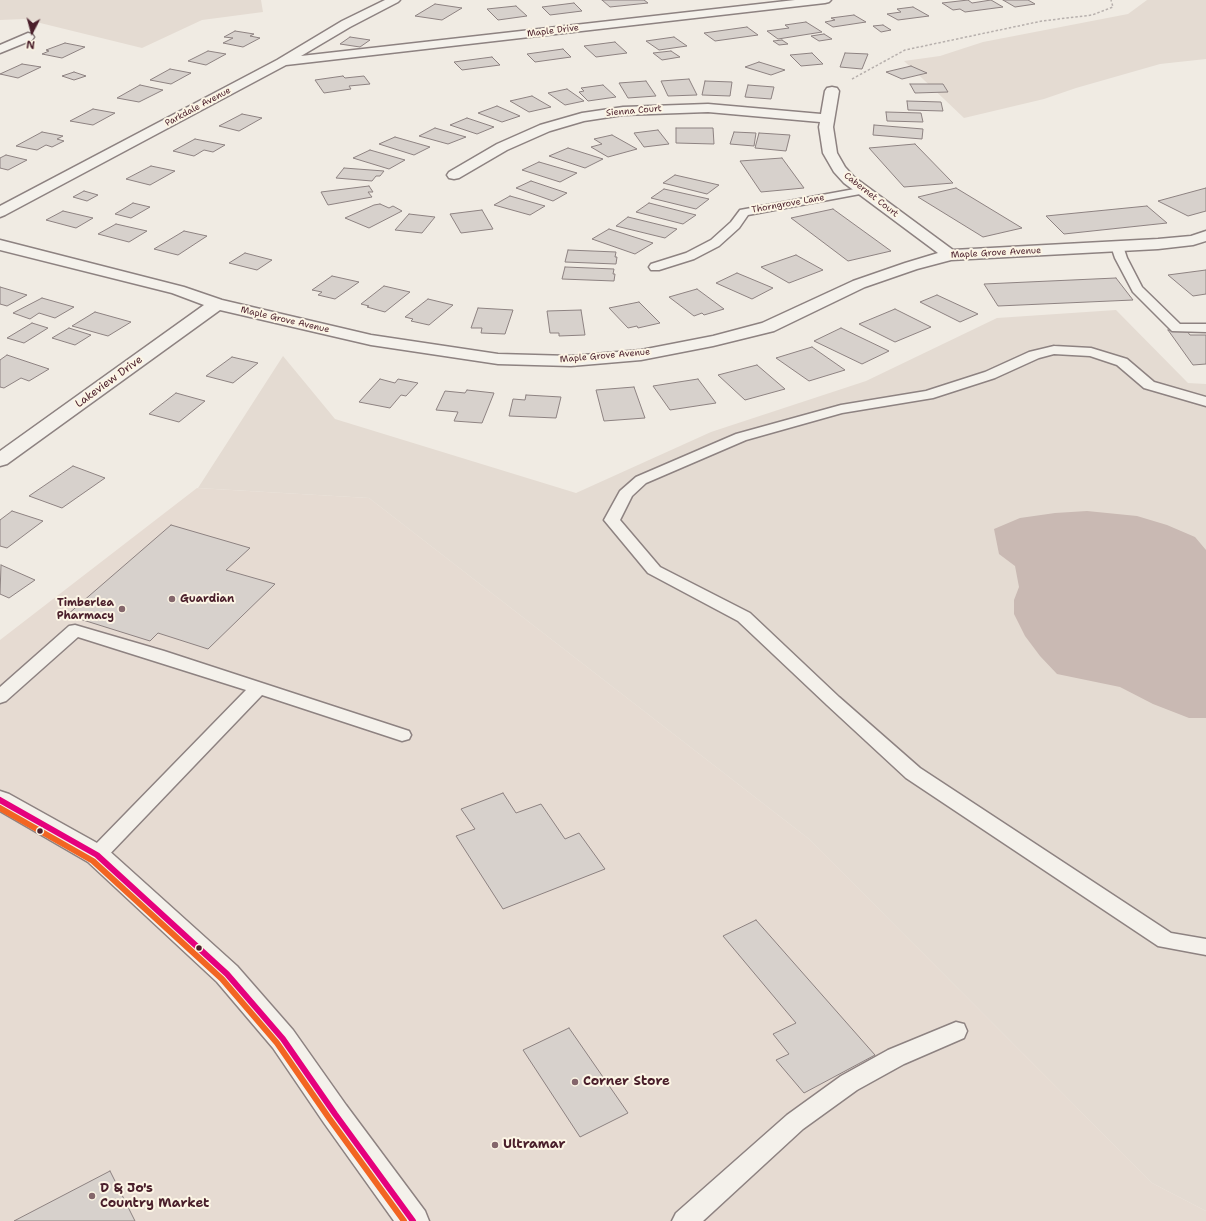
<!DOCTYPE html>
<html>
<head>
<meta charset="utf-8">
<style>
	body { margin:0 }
	#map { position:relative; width:1206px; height:1221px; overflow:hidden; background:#f0ebe3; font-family:"Shantell Sans",sans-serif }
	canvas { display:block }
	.north { position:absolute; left:12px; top:12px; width:40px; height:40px; -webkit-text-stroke:3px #fcf5e5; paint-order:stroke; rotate:186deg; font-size:11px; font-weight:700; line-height:16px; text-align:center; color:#4a1f2b }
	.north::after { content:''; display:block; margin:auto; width:14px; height:18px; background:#4a1f2b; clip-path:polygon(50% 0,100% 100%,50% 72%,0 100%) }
</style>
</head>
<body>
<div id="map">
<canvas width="1206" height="1221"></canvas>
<div class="north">N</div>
</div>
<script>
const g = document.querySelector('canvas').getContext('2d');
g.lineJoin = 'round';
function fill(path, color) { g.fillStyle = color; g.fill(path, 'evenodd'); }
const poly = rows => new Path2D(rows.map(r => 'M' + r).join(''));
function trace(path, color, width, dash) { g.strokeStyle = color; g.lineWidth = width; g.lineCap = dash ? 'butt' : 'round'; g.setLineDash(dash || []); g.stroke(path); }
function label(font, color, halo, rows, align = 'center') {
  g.font = font + ' "Shantell Sans",sans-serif'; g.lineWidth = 4; g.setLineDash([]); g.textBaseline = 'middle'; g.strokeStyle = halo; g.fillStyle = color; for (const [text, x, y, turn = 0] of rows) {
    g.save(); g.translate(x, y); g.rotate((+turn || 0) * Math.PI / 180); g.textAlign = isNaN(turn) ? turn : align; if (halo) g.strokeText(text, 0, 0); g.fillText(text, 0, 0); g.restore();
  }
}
fill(poly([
	[197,488,369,498,809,839,1152,1183,1206,1211,1206,1221,0,1221,0,640]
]), '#e6dbd2');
fill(poly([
	[0,0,261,0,263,12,202,20,142,48,24,19,0,20],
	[1147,0,1206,0,1206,59,1160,64,1076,88,1044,99,964,118,904,61,940,56,983,42,1128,14],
	[1116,310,1188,383,1206,384,1206,1211,1152,1183,809,839,369,498,198,488,283,356,335,419,576,493,711,432,866,381,997,318]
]), '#e4dbd2');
fill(poly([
	[1087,511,1137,516,1167,525,1195,537,1206,550,1206,718,1189,718,1153,704,1120,687,1057,674,1040,656,1025,636,1014,614,1014,600,1019,587,1015,566,999,554,994,529,1020,518,1055,513]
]), '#c9b9b3');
const building = poly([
	[602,0,644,0,648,3,610,7,602,0],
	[968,0,972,3,991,0,1003,7,965,12,960,9,953,10,942,3,968,0],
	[1003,0,1028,0,1035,4,1015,7,1003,0],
	[574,3,582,11,550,15,542,7,574,3],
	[435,4,462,8,442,20,415,16,435,4],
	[516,6,527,16,498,20,487,9,516,6],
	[913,7,929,16,898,20,887,14,901,12,897,9,913,7],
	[854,15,866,22,833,27,825,22,835,20,831,18,854,15],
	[806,22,822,32,778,39,767,31,789,28,785,25,806,22],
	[883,25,891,30,881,32,873,26,883,25],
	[747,27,758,35,715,41,704,33,747,27],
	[235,31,254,34,250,36,260,38,243,47,223,43,233,38,224,37,235,31],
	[824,34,832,39,819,41,811,36,824,34],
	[350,37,370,40,360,47,340,44,350,37],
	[674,37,687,46,659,50,646,41,674,37],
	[782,40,788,44,779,45,773,41,782,40],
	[615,42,627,53,596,57,584,46,615,42],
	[65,43,85,47,62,58,42,54,49,51,46,50,65,43],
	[563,49,571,57,535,62,527,54,563,49],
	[208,51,226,54,206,65,188,61,208,51],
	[671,51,680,57,662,60,653,53,671,51],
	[812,53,823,64,801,66,790,55,812,53],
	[845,53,868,54,862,69,840,67,845,53],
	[492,57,500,65,462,70,454,62,492,57],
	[759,62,785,70,771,75,745,67,759,62],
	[22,64,41,67,18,78,0,74,22,64],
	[911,66,927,73,902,79,886,72,911,66],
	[170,69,191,73,171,84,150,80,170,69],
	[74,72,86,76,74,80,62,76,74,72],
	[343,76,345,78,364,76,370,84,349,86,351,89,324,93,315,80,343,76],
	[689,79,697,95,668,96,661,81,689,79],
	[646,81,656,96,628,98,619,83,646,81],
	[705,81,732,82,730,96,702,95,705,81],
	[910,84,943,84,948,92,915,93,910,84],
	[140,85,163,90,139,102,117,98,140,85],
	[603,85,616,97,588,101,579,92,584,91,581,88,603,85],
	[748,85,774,87,771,99,745,97,748,85],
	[567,89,584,101,565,105,548,93,567,89],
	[532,96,551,107,529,112,510,101,532,96],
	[907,101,941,102,943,111,908,110,907,101],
	[497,106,520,116,502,122,478,113,497,106],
	[93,109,115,113,93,125,70,121,93,109],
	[886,112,921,113,923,122,887,121,886,112],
	[242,114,262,118,239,131,219,126,242,114],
	[467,118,494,127,477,134,450,125,467,118],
	[874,125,923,129,922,139,873,135,874,125],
	[435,128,466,137,448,144,419,136,435,128],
	[676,128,713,128,714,144,676,143,676,128],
	[658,130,669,144,644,147,634,133,658,130],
	[42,132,63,136,57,139,64,141,52,147,46,145,37,150,16,146,42,132],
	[734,132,756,133,754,146,730,144,734,132],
	[759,133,790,135,786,151,755,148,759,133],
	[612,135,637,149,608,157,591,147,602,144,594,139,612,135],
	[395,137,430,147,414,155,379,144,395,137],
	[195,139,225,145,213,152,204,150,194,156,173,151,195,139],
	[915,144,951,181,953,183,904,187,869,148,915,144],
	[568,148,603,159,585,168,549,156,568,148],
	[370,150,405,160,389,169,353,158,370,150],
	[6,155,27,160,8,170,0,168,0,158,6,155],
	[782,158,804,188,761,192,740,161,782,158],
	[539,162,577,173,560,182,522,170,539,162],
	[151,166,175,171,150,185,126,179,151,166],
	[344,168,384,171,380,176,376,176,372,181,336,178,344,168],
	[675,175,719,185,707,194,663,183,675,175],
	[531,181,567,193,553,201,516,188,531,181],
	[369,186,373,192,368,192,372,197,328,205,321,192,369,186],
	[956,188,1022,228,983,237,918,197,956,188],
	[1206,188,1206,211,1188,216,1158,201,1206,188],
	[664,189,709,199,696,209,651,198,664,189],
	[84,191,98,195,87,201,73,197,84,191],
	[510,196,545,206,530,215,494,205,510,196],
	[133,203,150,207,131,218,115,214,133,203],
	[649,203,696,215,683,224,636,212,649,203],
	[380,204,389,208,393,206,402,211,369,228,345,218,374,205,380,204],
	[1147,206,1167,223,1064,234,1046,216,1147,206],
	[833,209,891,251,848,261,791,218,833,209],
	[482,210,493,229,461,233,450,214,482,210],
	[63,211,93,218,76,228,46,220,63,211],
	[409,214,435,217,422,233,395,230,409,214],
	[628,217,677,229,665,238,616,226,628,217],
	[116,224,147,231,129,242,98,234,116,224],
	[609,229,653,243,635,254,592,239,609,229],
	[184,231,207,236,178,255,154,249,184,231],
	[568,250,616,252,615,257,617,257,616,264,565,262,568,250],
	[245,253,272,260,257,270,229,263,245,253],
	[796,255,823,270,789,283,761,267,796,255],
	[565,267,614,269,613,274,615,274,614,281,562,279,565,267],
	[1206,270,1206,294,1193,296,1168,275,1206,270],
	[737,273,773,288,752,299,716,283,737,273],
	[332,276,359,282,335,299,318,295,322,292,312,290,332,276],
	[1116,278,1133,300,998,306,984,284,1116,278],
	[384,286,410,292,385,312,367,307,369,306,361,304,384,286],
	[0,287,27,295,7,306,0,304,0,287],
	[697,289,724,309,704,315,702,313,694,316,669,297,697,289],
	[937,295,978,314,960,322,920,302,937,295],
	[42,298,74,307,55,318,39,313,30,319,13,313,42,298],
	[428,299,453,305,429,325,411,321,413,319,405,317,428,299],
	[639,302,660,323,638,328,637,326,628,328,609,308,639,302],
	[478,308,513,310,505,334,481,333,482,328,471,328,478,308],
	[895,309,931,327,895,342,859,324,895,309],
	[581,310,585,335,559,336,559,333,550,333,547,311,581,310],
	[95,312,131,322,108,336,72,326,95,312],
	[32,323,48,328,24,343,7,338,32,323],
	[69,328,91,335,75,345,52,338,69,328],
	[841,328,889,351,862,364,814,341,841,328],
	[1168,330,1186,330,1190,335,1206,335,1206,364,1193,365,1168,330],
	[812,347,845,370,809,381,776,358,812,347],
	[7,355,49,369,29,381,21,378,4,388,0,387,0,360,7,355],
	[232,357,258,363,233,383,206,376,232,357],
	[757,365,785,389,745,400,718,375,757,365],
	[380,379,395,383,398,379,418,383,406,396,401,395,390,408,359,402,380,379],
	[698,379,716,403,670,410,653,386,698,379],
	[634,387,645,418,604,421,596,390,634,387],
	[467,390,494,393,482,423,454,421,458,412,436,410,445,391,465,393,467,390],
	[176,393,205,401,179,422,149,414,176,393],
	[526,395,561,397,556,418,509,416,513,399,525,400,526,395],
	[73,466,105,478,62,508,29,496,73,466],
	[12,511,43,521,7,548,0,546,0,520,12,511],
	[171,525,250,548,226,570,275,584,208,649,158,633,150,641,67,615,171,525],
	[1,565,35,580,9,598,0,594,1,565],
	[503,793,516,813,541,804,565,839,579,833,605,869,503,909,456,836,475,829,461,809,503,793],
	[756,920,875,1055,804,1093,776,1060,789,1054,773,1034,796,1023,723,936,756,920],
	[569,1028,628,1113,580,1137,523,1050,569,1028],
	[110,1171,135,1221,14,1221,110,1171]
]);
fill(building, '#d7d1cc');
trace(building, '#8d8281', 1);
const service = poly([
	[860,188,871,191,873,193,871,195,867,196,860,194,748,215,739,228,719,246,694,259,659,270,651,270,649,267,651,264,686,253,711,240,731,222,740,210,860,188],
	[1117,242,1121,243,1123,246,1127,258,1142,287,1180,324,1206,324,1206,332,1172,331,1133,292,1115,258,1111,246,1113,243,1117,242],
	[1054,346,1091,348,1127,359,1154,382,1206,397,1206,406,1144,388,1117,365,1090,356,1054,354,1039,358,995,378,933,398,842,413,746,440,646,483,632,496,620,520,660,567,750,613,839,697,920,768,1171,933,1206,939,1206,955,1158,946,906,778,827,705,738,621,648,573,604,520,620,491,636,477,736,434,841,405,926,391,985,372,1029,352,1054,346],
	[75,625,164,651,409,731,411,735,409,739,402,741,262,695,104,860,97,862,90,860,87,855,90,850,246,690,78,637,6,701,0,703,0,687,69,626,75,625],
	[956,1022,964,1024,967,1031,964,1038,904,1064,857,1090,803,1129,703,1221,672,1221,676,1213,787,1115,841,1076,888,1050,956,1022]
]);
const minor = poly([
	[385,0,400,0,398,2,350,27,301,56,795,0,831,0,829,2,825,3,286,65,5,215,0,217,0,206,277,60,342,21,385,0],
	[28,33,32,34,34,37,32,40,0,53,0,45,28,33],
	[832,87,837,88,839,91,833,127,837,153,845,167,854,177,953,250,1158,239,1191,236,1206,231,1206,241,1193,245,1158,249,951,260,917,269,865,287,774,331,713,346,641,360,571,366,498,364,371,345,220,310,7,464,0,466,0,451,204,305,172,293,0,250,0,240,184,287,222,300,371,335,498,354,571,356,641,350,713,336,762,323,853,281,905,263,938,253,844,183,834,172,823,153,819,127,820,122,708,112,623,115,584,121,550,131,507,150,459,178,454,179,449,178,447,175,449,172,497,144,540,125,582,113,623,107,708,104,821,114,825,91,827,88,832,87]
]);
const primary = poly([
	[0,791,9,794,106,848,237,966,293,1030,346,1105,425,1211,429,1221,394,1221,324,1123,273,1048,217,982,88,862,0,811,0,791]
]);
trace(service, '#8d8281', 3);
trace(minor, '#8d8281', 3);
trace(primary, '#8d8281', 3);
trace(poly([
	[852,79,905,50,1042,21,1092,15,1113,7,1111,0]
]), '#b7b0ad', 1.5, [2.5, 2]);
fill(service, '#f4f1eb');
fill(minor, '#f4f1eb');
fill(primary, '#f4f1eb');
trace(poly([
	[0,800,97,855,227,974,283,1039,335,1114,413,1221]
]), '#e5007d', 6);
trace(poly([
	[0,808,93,861,222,979,277,1043,329,1118,404,1221]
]), '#f26522', 6);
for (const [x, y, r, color] of [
	[172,599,4,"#84666b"],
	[122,609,4,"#84666b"],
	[40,831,3.5,"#4a1f2b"],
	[199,948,3.5,"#4a1f2b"],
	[575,1082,4,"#84666b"],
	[495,1145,4,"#84666b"],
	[92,1196,4,"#84666b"]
]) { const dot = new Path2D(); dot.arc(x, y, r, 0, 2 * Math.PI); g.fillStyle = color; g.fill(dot); trace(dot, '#fcf5e5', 1.5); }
label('9px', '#4a1f2b', '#fcf5e5', [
	["Maple Drive",553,31,-7],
	["Parkdale Avenue",198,107,-28],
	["Sienna Court",634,111,-5],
	["Cabernet Court",871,195,38],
	["Thorngrove Lane",788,204,-10],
	["Maple Grove Avenue",996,253,-3],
	["Maple Grove Avenue",285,320,13],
	["Maple Grove Avenue",605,356,-5]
]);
label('11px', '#4a1f2b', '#fcf5e5', [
	["Lakeview Drive",109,382,-36]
]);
label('bold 11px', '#4a1f2b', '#fcf5e5', [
	["Guardian",180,599],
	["Timberlea",114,603,"right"],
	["Pharmacy",114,616,"right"]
], 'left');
label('bold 13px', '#4a1f2b', '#fcf5e5', [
	["Corner Store",583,1082],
	["Ultramar",503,1145],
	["D & Jo's",100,1189],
	["Country Market",100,1204]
], 'left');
</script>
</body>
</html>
